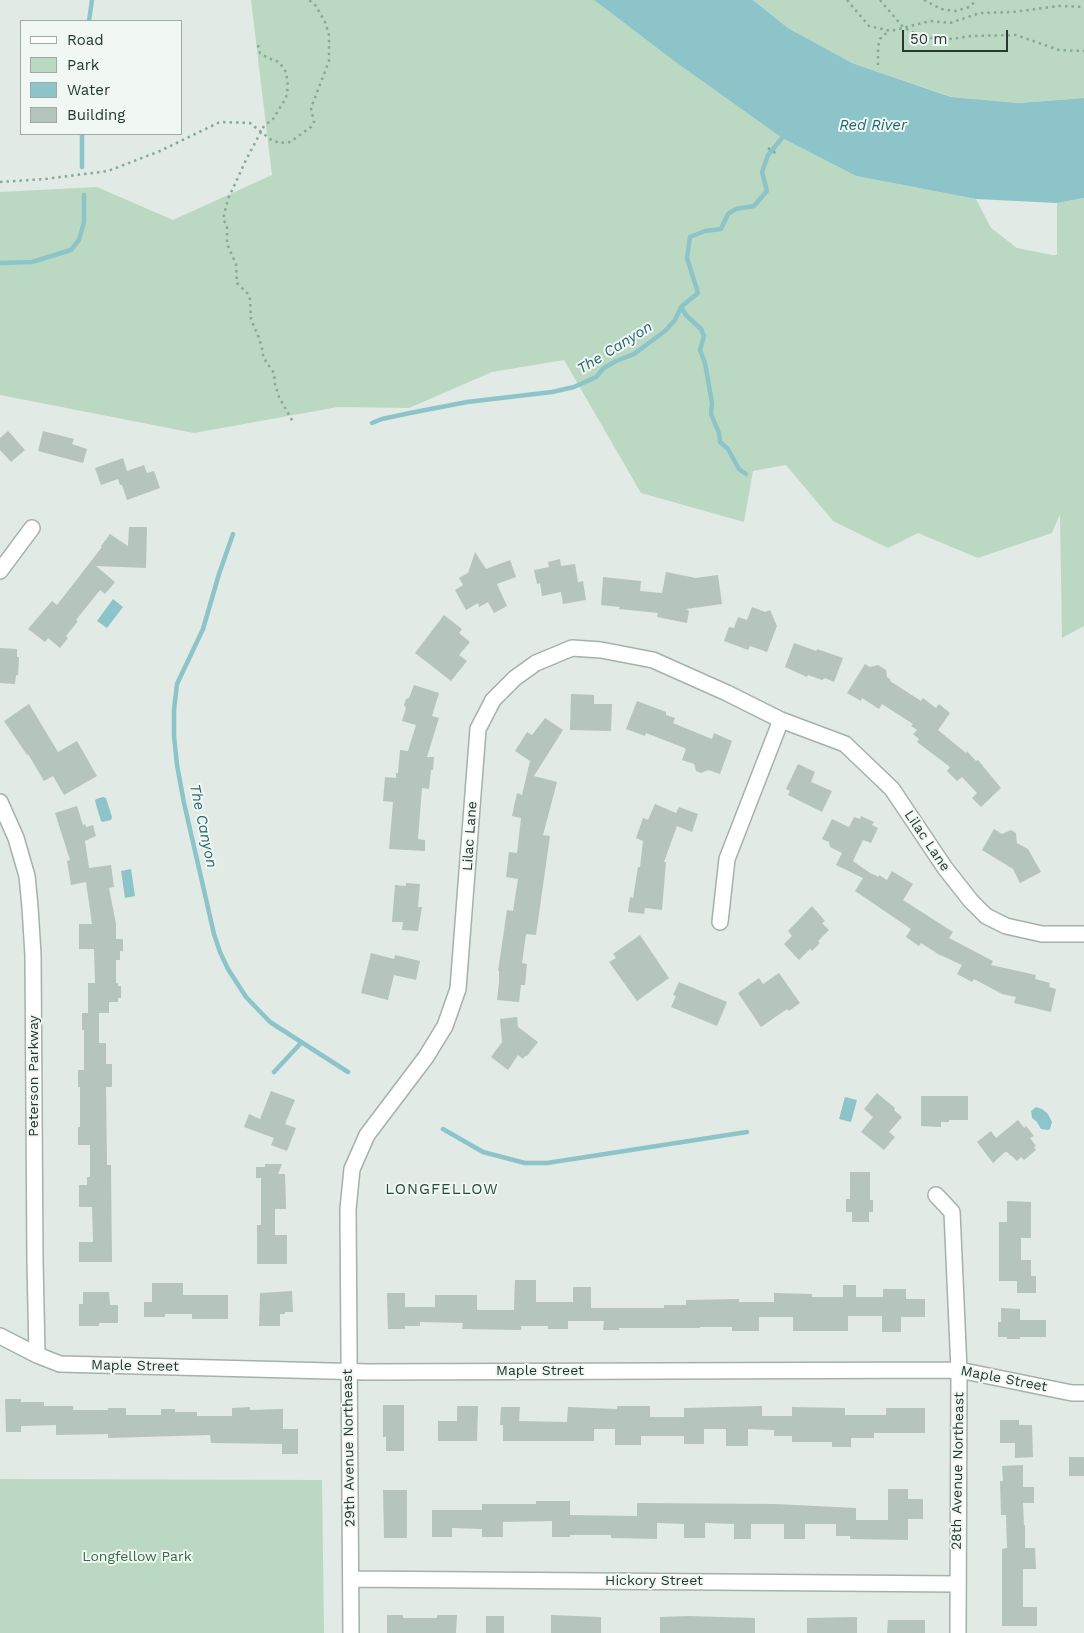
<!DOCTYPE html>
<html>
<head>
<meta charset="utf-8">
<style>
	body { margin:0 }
	#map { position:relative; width:1084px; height:1633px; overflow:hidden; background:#e1eae5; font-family:"Work Sans",sans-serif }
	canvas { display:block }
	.legend { position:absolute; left:20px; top:20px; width:162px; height:115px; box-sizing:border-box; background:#f1f7f3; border:1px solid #9faba6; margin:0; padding:6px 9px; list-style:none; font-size:15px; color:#233932 }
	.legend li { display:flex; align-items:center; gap:10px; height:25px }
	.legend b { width:25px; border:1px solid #9faba6 }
	.scale { position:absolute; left:902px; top:30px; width:106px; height:22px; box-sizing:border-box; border:2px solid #233932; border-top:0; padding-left:6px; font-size:15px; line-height:18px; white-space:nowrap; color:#233932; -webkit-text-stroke:4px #f1f7f3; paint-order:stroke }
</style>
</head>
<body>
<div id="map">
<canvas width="1084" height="1633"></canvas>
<ul class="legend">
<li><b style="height:6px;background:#fff"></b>Road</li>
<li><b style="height:14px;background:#bbd9c2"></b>Park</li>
<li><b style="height:14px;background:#8dc4ca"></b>Water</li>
<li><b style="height:14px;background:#b6c4be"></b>Building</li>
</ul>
<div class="scale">50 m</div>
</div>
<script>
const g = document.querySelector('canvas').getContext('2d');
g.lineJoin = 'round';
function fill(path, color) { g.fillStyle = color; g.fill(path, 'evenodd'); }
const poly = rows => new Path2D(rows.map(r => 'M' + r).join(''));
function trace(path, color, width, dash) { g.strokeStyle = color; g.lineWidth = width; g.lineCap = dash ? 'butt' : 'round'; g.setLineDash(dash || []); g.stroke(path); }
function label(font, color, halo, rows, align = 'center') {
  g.font = font + ' "Work Sans",sans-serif'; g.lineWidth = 4; g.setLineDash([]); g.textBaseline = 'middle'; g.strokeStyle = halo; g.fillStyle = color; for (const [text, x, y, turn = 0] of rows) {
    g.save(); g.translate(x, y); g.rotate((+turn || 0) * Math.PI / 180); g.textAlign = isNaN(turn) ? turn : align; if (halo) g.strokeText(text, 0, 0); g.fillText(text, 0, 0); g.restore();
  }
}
fill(poly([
	[251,0,594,0,674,61,782,138,856,176,976,199,991,228,1017,248,1052,255,1057,255,1057,203,1084,198,1084,626,1062,638,1060,514,1052,533,978,558,918,533,888,548,833,521,786,465,753,471,744,522,641,493,564,360,492,372,409,408,338,407,194,433,0,395,0,192,97,187,173,220,272,175],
	[753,0,1084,0,1084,98,1019,103,952,97,852,63,788,28],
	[0,1479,322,1480,324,1633,0,1633]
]), '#bbd9c2');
fill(poly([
	[594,0,753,0,788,28,852,63,951,97,1019,103,1084,98,1084,198,1057,203,976,199,856,176,782,138,674,61],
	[113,599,123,607,107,628,97,621],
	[103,797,106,798,112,817,111,820,103,822,101,821,95,801,96,799],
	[131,869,135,896,125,898,121,871],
	[845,1097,857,1100,851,1122,839,1119],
	[1036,1107,1042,1109,1048,1114,1052,1122,1050,1129,1048,1130,1041,1129,1037,1122,1032,1118,1031,1111]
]), '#8dc4ca');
trace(poly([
	[89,21,92,0],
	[82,134,82,167],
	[0,263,32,262,71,250,79,240,84,222,84,195],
	[681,307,686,315,701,329,704,336,700,350,705,363,712,403,711,414,719,433,720,442,728,449,739,469,746,474],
	[372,423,382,419,410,413,467,402,552,392,574,387,596,377,604,368,616,361,634,354,665,331,675,320,681,307,698,293,687,258,690,237,705,231,721,229,728,214,736,209,754,206,767,191,762,172,768,155,782,138,783,134],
	[233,534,219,574,203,629,177,684,174,710,174,736,177,765,184,803,214,934,220,952,228,969,246,997,270,1022,348,1072],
	[274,1072,301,1043],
	[443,1129,483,1152,525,1163,547,1163,747,1132]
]), '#8dc4ca', 4.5);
fill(poly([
	[8,431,25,450,11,462,0,450,0,438],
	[43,431,74,439,72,444,87,449,83,463,38,451],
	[123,458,127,471,144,465,147,473,154,471,160,488,127,500,122,485,120,485,118,479,101,485,95,468],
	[129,527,147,527,146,568,96,566,115,582,105,594,100,590,76,620,78,621,66,636,68,638,60,648,48,638,45,642,28,629,52,601,57,605,102,547,101,546,110,534,128,546],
	[475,552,486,569,510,560,516,577,497,584,507,606,494,613,488,602,479,607,478,603,466,610,455,590,463,585,459,578,468,573],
	[560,559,561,566,575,564,578,582,583,581,586,600,563,604,561,592,542,596,540,583,537,584,534,570,549,567,548,562],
	[666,572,696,578,718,575,722,604,686,609,689,611,687,623,657,617,658,613,619,609,620,607,601,605,603,577,641,581,640,591,662,593],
	[752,607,765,612,770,610,777,626,767,652,750,646,748,650,724,641,729,627,734,628,738,617,747,620],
	[444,615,462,629,459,633,470,642,459,655,467,661,451,681,415,653],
	[794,643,816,651,817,649,843,658,834,682,825,678,822,680,808,675,807,677,785,667],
	[0,648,17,649,17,657,19,657,18,675,16,675,15,684,0,683],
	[865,664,870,667,878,665,886,670,887,677,891,680,890,681,921,701,923,698,936,708,939,704,950,713,938,730,966,753,967,751,976,761,978,760,1001,788,981,807,972,798,977,793,962,777,957,781,947,771,950,767,917,742,919,739,913,734,917,730,911,726,913,724,882,704,879,709,862,698,861,701,847,693],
	[414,685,439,693,432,716,439,718,427,757,434,757,433,770,431,770,429,789,422,788,418,839,425,840,425,851,389,849,393,802,383,801,385,777,396,778,396,773,398,773,400,750,408,751,416,725,402,721,406,708,404,705,406,699,409,698],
	[571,694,594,695,594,704,612,704,611,731,570,730],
	[637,701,666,712,666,715,675,718,673,723,712,739,714,733,732,741,720,774,708,770,701,773,696,771,694,764,682,760,686,749,682,747,646,733,645,736,626,729],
	[29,704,58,752,77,741,97,776,64,795,53,776,44,781,28,754,27,755,4,721],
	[545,718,563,730,534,776,557,782,543,835,550,836,536,935,526,934,522,963,527,964,525,985,521,985,519,1002,497,1000,499,982,499,971,498,971,507,910,513,911,518,879,506,877,509,852,517,853,521,818,512,816,517,793,522,795,530,761,515,751,527,732,532,735],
	[798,764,815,772,811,782,832,791,822,812,788,795,790,791,786,789],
	[655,804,676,813,679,807,698,814,692,832,677,826,664,862,666,862,662,910,645,908,644,914,628,912,630,897,633,898,638,867,640,867,643,841,636,838,643,818,648,820],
	[77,806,83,825,85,824,86,827,93,825,96,836,85,841,89,868,111,865,114,887,109,888,116,924,116,939,123,939,123,951,120,951,120,960,116,960,116,983,118,983,118,986,121,986,121,998,118,998,118,1002,109,1002,109,1013,99,1013,99,1043,106,1043,106,1064,112,1064,112,1087,106,1087,107,1165,111,1165,112,1262,79,1262,79,1242,93,1242,92,1207,79,1207,79,1185,87,1185,87,1177,90,1177,90,1145,78,1145,78,1127,80,1127,80,1087,78,1087,78,1070,84,1070,84,1030,82,1030,82,1013,88,1013,88,983,95,983,94,949,79,949,79,924,92,924,86,882,71,885,67,861,70,860,55,813],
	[861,816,874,822,872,825,878,828,871,843,863,840,853,861,870,873,879,877,879,875,887,880,892,871,913,884,903,900,953,932,949,938,993,961,991,965,1036,975,1035,979,1050,983,1049,987,1056,989,1051,1012,1014,1003,1016,997,1002,994,974,979,972,982,957,974,962,965,938,954,921,943,919,946,906,937,911,929,855,891,863,878,836,865,842,853,830,847,829,842,822,839,832,819,849,827,854,817,860,819],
	[994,829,1002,834,1011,830,1016,833,1017,843,1028,849,1041,872,1020,883,1013,869,982,850],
	[406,883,420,884,418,907,422,907,418,931,402,930,403,922,392,922,395,885,406,886],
	[812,906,825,921,822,923,829,930,818,941,820,943,812,951,810,949,799,960,784,944,792,936,788,931],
	[640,935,669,978,637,1001,609,962,616,958,613,954],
	[371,953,394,959,395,955,420,961,416,980,394,975,388,1000,361,993],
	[779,973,800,1003,789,1011,787,1009,761,1027,738,993,759,978,763,984],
	[679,982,727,1002,717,1026,671,1007,676,996,673,995],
	[517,1017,518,1027,538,1042,527,1056,525,1056,523,1059,518,1055,508,1070,491,1057,502,1042,500,1019],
	[271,1091,295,1100,285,1124,296,1128,287,1151,271,1145,274,1138,244,1127,249,1114,260,1119],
	[877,1093,895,1108,894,1110,902,1117,889,1132,895,1137,884,1150,861,1132,873,1117,864,1109],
	[921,1096,968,1096,968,1120,949,1120,949,1122,941,1122,941,1127,921,1126],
	[1018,1120,1024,1128,1026,1126,1034,1136,1030,1138,1036,1146,1034,1147,1036,1150,1024,1160,1021,1157,1017,1161,1012,1156,1011,1156,1007,1152,1005,1152,993,1163,977,1142,991,1131,996,1138],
	[265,1164,282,1164,278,1174,285,1174,286,1209,275,1209,275,1235,287,1235,287,1264,257,1264,257,1225,261,1225,261,1178,256,1178,256,1167,265,1167],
	[850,1172,870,1172,870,1200,873,1200,873,1212,869,1212,869,1222,852,1222,852,1212,846,1212,846,1199,850,1199],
	[1007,1201,1031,1202,1031,1238,1021,1238,1021,1260,1031,1260,1031,1276,1036,1276,1036,1293,1017,1293,1017,1281,999,1281,999,1222,1007,1222],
	[515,1280,536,1280,536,1302,573,1302,573,1287,591,1287,591,1308,664,1308,664,1305,686,1305,686,1300,739,1299,739,1302,774,1302,774,1293,812,1294,812,1297,843,1297,843,1285,856,1285,856,1297,883,1297,883,1289,906,1289,906,1299,925,1299,925,1317,901,1317,901,1332,882,1332,882,1316,848,1316,848,1331,793,1331,793,1317,759,1317,759,1331,732,1331,732,1327,700,1327,700,1328,619,1328,619,1330,603,1330,604,1321,568,1321,568,1329,548,1329,548,1326,521,1326,521,1330,462,1329,463,1323,420,1322,420,1326,405,1326,405,1329,388,1329,387,1293,405,1293,405,1307,435,1307,435,1295,477,1295,477,1310,514,1310],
	[152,1283,183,1283,183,1295,228,1295,228,1319,192,1319,192,1314,165,1314,165,1317,144,1317,144,1302,152,1302],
	[292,1291,293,1312,285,1312,285,1314,280,1314,280,1326,259,1326,260,1293],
	[83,1292,109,1292,110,1305,118,1305,118,1323,99,1323,99,1326,79,1326,79,1304,83,1304],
	[1001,1308,1020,1309,1020,1320,1046,1320,1046,1337,1020,1337,1020,1339,1007,1339,1007,1337,998,1337,998,1322,1001,1322],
	[5,1399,21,1399,21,1402,44,1402,44,1406,73,1406,73,1410,108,1410,108,1408,126,1408,126,1415,161,1415,161,1409,175,1409,175,1412,197,1412,197,1416,232,1416,232,1408,250,1407,250,1410,283,1409,283,1429,298,1429,298,1454,282,1454,282,1444,211,1443,210,1435,108,1438,108,1434,56,1435,56,1425,21,1426,21,1432,6,1432],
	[383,1405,404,1405,404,1451,386,1451,386,1437,383,1437],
	[457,1406,478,1406,477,1441,438,1441,438,1421,457,1421],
	[617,1406,650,1406,650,1417,684,1417,684,1408,762,1406,762,1416,792,1416,792,1407,845,1408,845,1415,886,1415,886,1408,925,1408,925,1433,874,1433,874,1438,851,1438,851,1447,832,1447,832,1442,792,1442,792,1436,774,1436,774,1430,748,1429,748,1446,726,1446,726,1429,704,1429,704,1444,684,1444,684,1436,641,1436,641,1445,615,1445,615,1429,594,1429,594,1441,503,1441,503,1425,500,1425,501,1407,520,1407,519,1421,567,1422,568,1407,617,1409],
	[1000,1420,1019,1420,1019,1425,1032,1425,1033,1457,1015,1458,1015,1443,1000,1443],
	[1069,1457,1084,1457,1084,1476,1069,1476],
	[1023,1465,1023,1487,1034,1487,1034,1503,1023,1503,1024,1525,1025,1525,1025,1548,1035,1548,1036,1569,1023,1569,1023,1607,1037,1607,1037,1626,1002,1626,1002,1549,1007,1548,1006,1515,1001,1515,1000,1481,1003,1481,1002,1466],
	[888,1489,908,1489,908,1499,923,1499,923,1519,908,1519,908,1540,850,1539,850,1536,836,1536,836,1524,805,1524,805,1539,784,1539,784,1524,751,1524,751,1539,734,1539,734,1524,705,1523,705,1538,684,1538,684,1524,657,1523,657,1539,611,1538,611,1535,570,1535,570,1537,552,1537,552,1521,503,1522,503,1537,482,1537,482,1529,452,1528,452,1537,432,1537,432,1510,482,1510,482,1504,536,1504,536,1501,570,1501,570,1515,637,1516,637,1503,775,1504,856,1508,856,1520,888,1520],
	[383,1490,407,1490,407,1538,384,1538],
	[387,1615,403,1615,403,1618,437,1618,437,1615,457,1615,456,1633,387,1633],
	[551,1615,601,1617,601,1633,551,1633],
	[486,1616,504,1616,504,1633,486,1633],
	[689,1616,755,1618,755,1633,660,1633,660,1617],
	[857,1617,857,1633,807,1633,807,1618],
	[888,1620,925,1620,925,1633,887,1633]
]), '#b6c4be');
const street = poly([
	[0,571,32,528],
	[0,802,16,838,27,876,30,907,33,955,35,1261,37,1355],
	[720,922,727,859,781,720],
	[936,1195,952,1212,959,1370,958,1633],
	[0,1336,37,1355,60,1364,368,1372,959,1370,1072,1393,1084,1393],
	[351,1579,957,1584],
	[351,1633,348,1209,352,1169,367,1135,426,1057,445,1026,458,989,478,729,493,700,515,678,536,663,572,648,601,650,653,660,727,693,781,720,845,744,892,789,945,868,971,901,986,916,1006,926,1042,934,1084,934]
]);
trace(street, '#a4b1ac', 18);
trace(poly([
	[847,0,869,26,891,31,930,21,950,23,980,13,1013,12,1059,6,1084,7],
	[880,0,903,27,919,36,944,40,971,36,1016,35,1059,50,1084,51],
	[924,0,941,9,956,11,969,7,977,0],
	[258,45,260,53,268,58,279,62,286,72,288,86,286,98,273,119,264,126,246,160,228,199,223,219,227,226,227,244,236,264,237,283,248,294,250,299,251,319,259,338,263,352,263,357,274,373,275,384,279,397,293,422],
	[878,65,878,47,880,39,885,34,889,32],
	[768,148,777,154],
	[0,182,45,179,108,171,160,151,220,122,250,123,270,139,279,143,290,142,311,127,314,122,311,108,329,61,329,35,325,22,316,6,309,0]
]), '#84aa9c', 2.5, [2.5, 4]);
trace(street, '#fff', 15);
label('14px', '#233932', '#f1f7f3', [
	["Lilac Lane",470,836,-86],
	["Lilac Lane",927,841,56],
	["Peterson Parkway",34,1076,-90],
	["Maple Street",135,1366,1],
	["Maple Street",540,1371],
	["Maple Street",1004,1379,11],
	["29th Avenue Northeast",349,1448,-91],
	["28th Avenue Northeast",958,1471,-89],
	["Hickory Street",654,1581]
]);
label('14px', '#316b45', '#f1f7f3', [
	["Longfellow Park",137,1557]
]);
label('italic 15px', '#23666e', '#f1f7f3', [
	["Red River",873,126],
	["The Canyon",615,348,-32],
	["The Canyon",203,826,78]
]);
g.letterSpacing = '1px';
label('15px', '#21493d', '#f1f7f3', [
	["LONGFELLOW",442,1190]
]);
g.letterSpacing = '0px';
</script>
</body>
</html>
